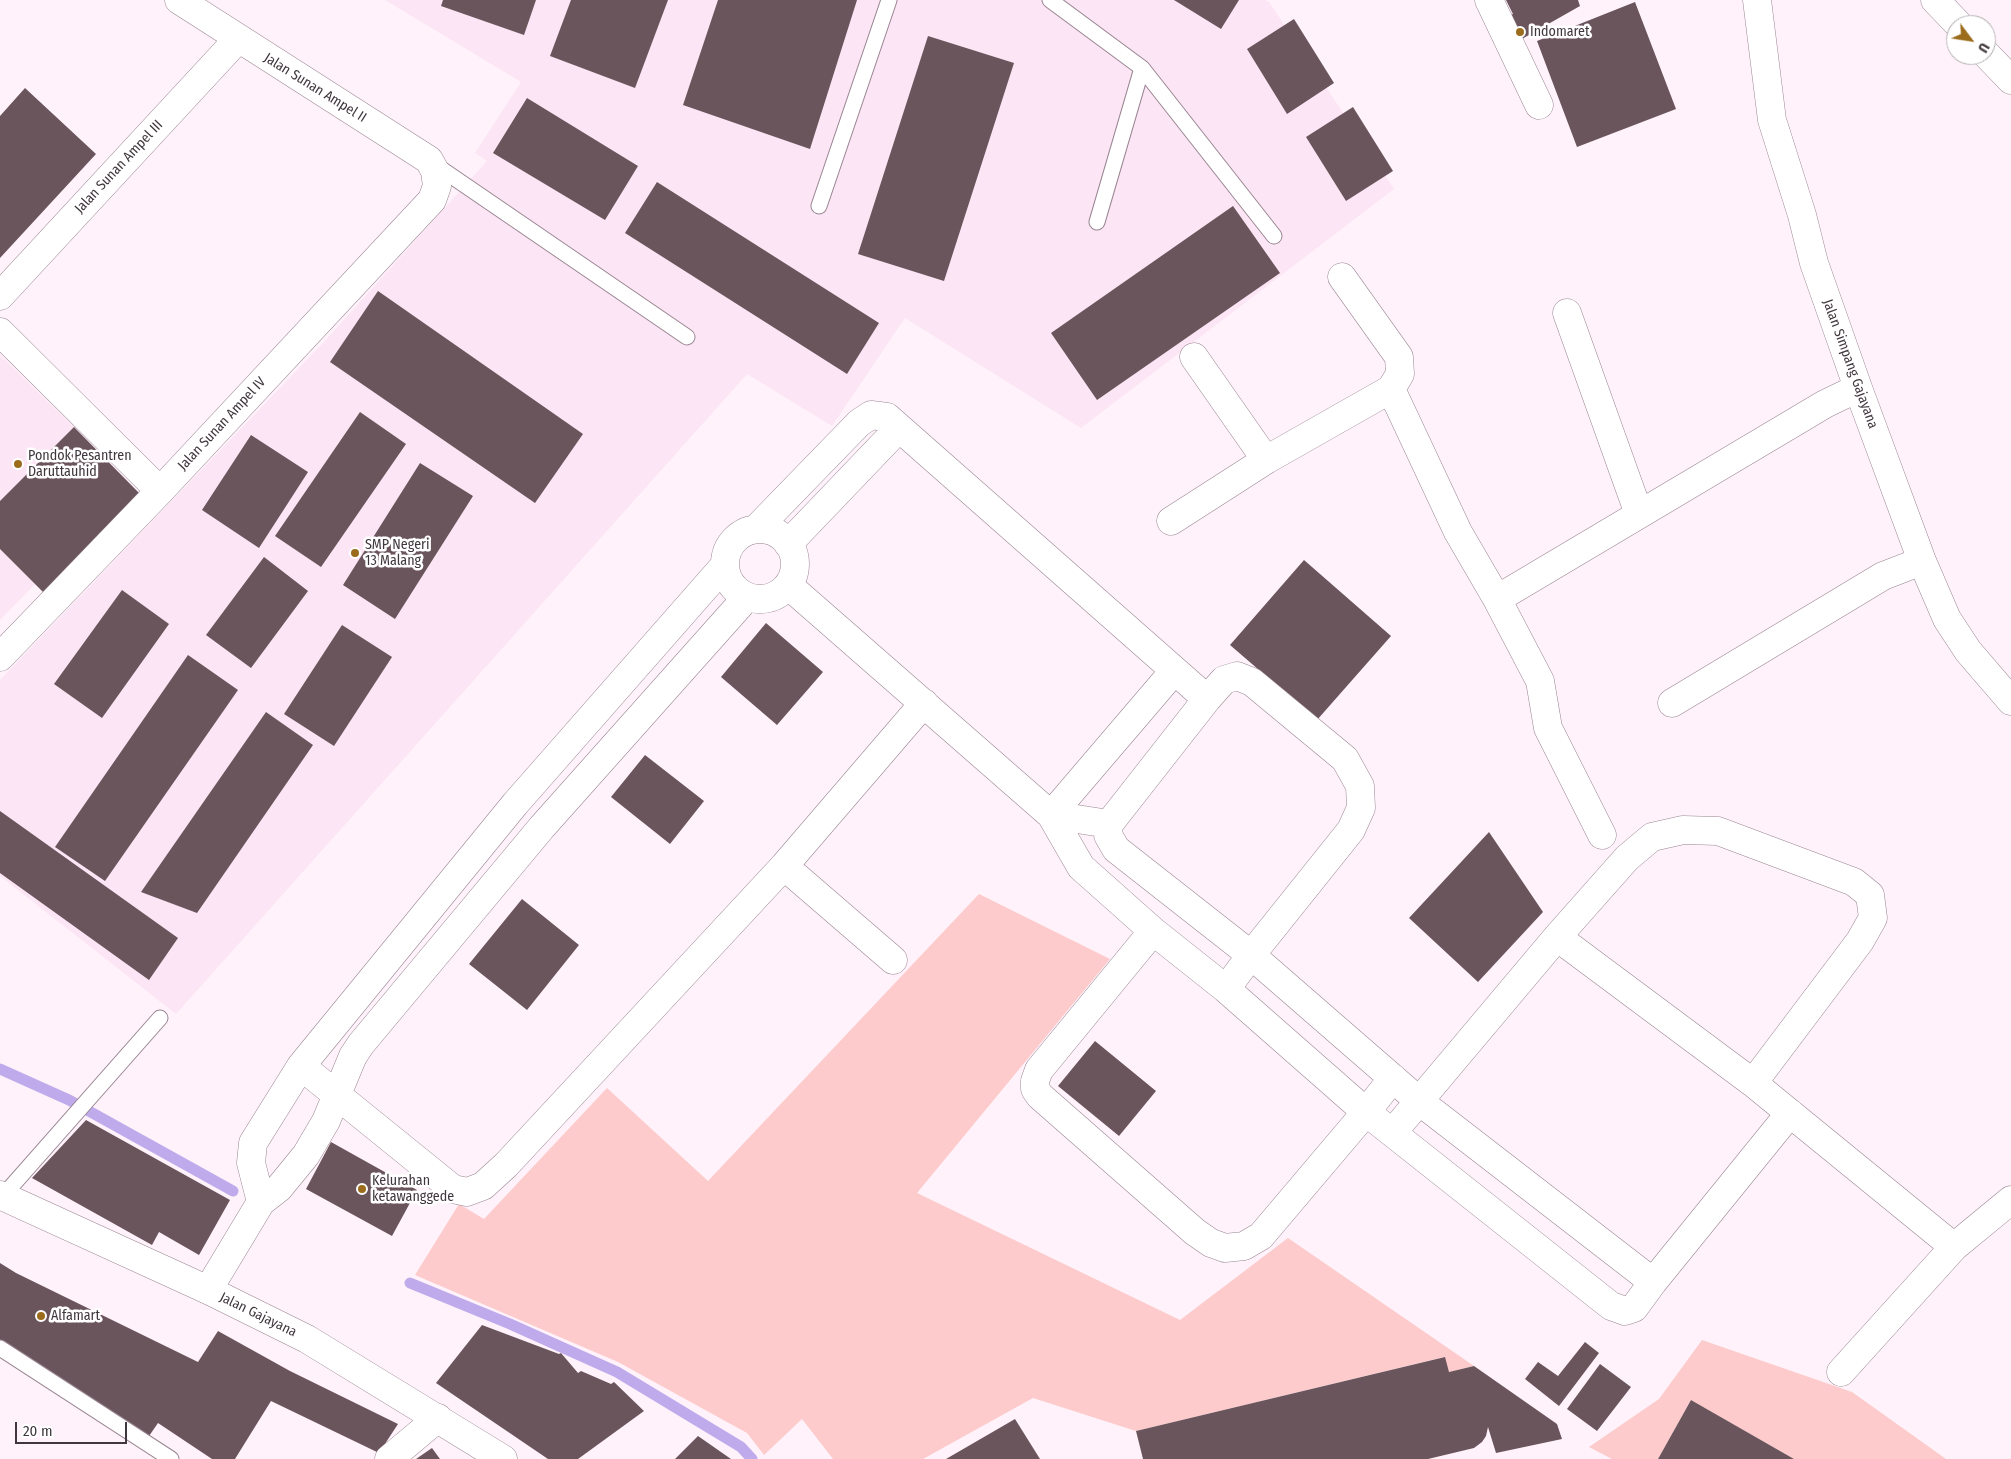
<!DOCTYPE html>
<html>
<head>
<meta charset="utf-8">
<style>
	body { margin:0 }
	#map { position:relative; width:2011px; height:1459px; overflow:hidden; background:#fff2fa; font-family:"Fira Sans Condensed",sans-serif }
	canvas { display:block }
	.north { position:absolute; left:1946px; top:15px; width:50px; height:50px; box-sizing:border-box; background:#fff; border:1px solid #b2afb1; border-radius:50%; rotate:121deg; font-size:14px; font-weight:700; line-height:20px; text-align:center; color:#3f373d }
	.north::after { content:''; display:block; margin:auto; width:18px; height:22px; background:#9a6c1c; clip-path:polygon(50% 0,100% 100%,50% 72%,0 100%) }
	.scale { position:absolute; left:15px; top:1422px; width:112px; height:22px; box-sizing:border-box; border:2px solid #3f373d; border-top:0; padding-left:6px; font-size:15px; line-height:18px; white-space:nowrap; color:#3f373d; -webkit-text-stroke:4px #fff; paint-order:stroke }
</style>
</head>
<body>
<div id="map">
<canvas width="2011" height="1459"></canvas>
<div class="north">U</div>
<div class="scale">20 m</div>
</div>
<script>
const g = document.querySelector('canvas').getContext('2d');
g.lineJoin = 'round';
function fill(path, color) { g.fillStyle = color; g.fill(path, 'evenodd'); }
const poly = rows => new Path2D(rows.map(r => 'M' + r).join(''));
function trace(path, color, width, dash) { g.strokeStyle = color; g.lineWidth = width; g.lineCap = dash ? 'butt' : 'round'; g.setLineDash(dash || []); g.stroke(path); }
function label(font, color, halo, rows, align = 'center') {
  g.font = font + ' "Fira Sans Condensed",sans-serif'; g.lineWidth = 5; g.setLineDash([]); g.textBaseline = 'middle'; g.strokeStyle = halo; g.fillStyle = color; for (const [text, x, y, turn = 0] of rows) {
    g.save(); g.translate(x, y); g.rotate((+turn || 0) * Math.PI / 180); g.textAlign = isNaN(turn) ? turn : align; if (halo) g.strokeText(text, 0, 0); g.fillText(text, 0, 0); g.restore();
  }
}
fill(poly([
	[385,0,1265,0,1269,2,1394,189,1081,428,905,318,832,426,747,374,176,1014,0,876,0,680,323,343,487,161,475,153,521,82],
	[0,355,74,427,0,501],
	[0,549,35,584,0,620]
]), '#fce5f4');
fill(poly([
	[979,894,1110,959,917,1193,1180,1320,1288,1238,1474,1366,1449,1372,1444,1357,1136,1431,1033,1398,923,1459,833,1459,802,1419,764,1455,747,1433,618,1362,415,1275,459,1204,484,1219,607,1088,708,1181],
	[1702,1340,1852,1392,1946,1459,1794,1459,1691,1400,1658,1459,1612,1459,1589,1447,1659,1399]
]), '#fdcbcb');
trace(poly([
	[0,1069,69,1100,233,1191],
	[410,1283,510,1324,617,1372,741,1447,752,1459]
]), '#bfabec', 11);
fill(poly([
	[443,0,536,0,524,35,441,6],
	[571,0,668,0,635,88,550,56],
	[718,0,857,0,810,149,683,105],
	[1174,0,1239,0,1221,29],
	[1506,0,1578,0,1580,6,1513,44,1499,20,1513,14],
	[1635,2,1676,109,1577,147,1537,41],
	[1294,19,1334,83,1287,114,1247,49],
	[928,36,1014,63,944,281,858,254],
	[25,88,96,154,0,258,0,116],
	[527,98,638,166,605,220,493,153],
	[1353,107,1393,171,1346,201,1306,137],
	[657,182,879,323,847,374,625,233],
	[1233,206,1280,273,1097,400,1051,333],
	[378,291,583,434,535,503,330,362],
	[360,412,406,444,321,567,275,536],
	[74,427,140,494,43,592,0,549,0,501],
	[251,435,308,472,259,548,202,510],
	[420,463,473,496,395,619,343,585],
	[264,557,308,591,251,668,206,635],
	[1304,560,1391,636,1317,720,1230,645],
	[122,590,169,624,102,718,54,684],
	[766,623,823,672,777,725,721,677],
	[342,625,392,657,334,746,284,714],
	[188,655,238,690,105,881,55,847],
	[266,712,313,745,197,913,141,892],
	[645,755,704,801,670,844,611,797],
	[0,811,178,938,149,980,0,873],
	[1489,832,1543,912,1478,982,1409,918],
	[522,899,579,945,527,1010,469,964],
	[1095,1041,1156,1091,1119,1136,1058,1086],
	[86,1120,230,1200,199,1255,159,1232,152,1245,32,1178],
	[331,1142,417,1190,392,1236,306,1189],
	[0,1263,16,1273,198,1362,218,1331,290,1371,398,1424,379,1453,271,1401,235,1459,212,1459,158,1423,147,1439,0,1344],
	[482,1325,559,1354,561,1353,578,1373,581,1371,611,1384,614,1382,644,1411,578,1459,548,1459,436,1383],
	[1585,1342,1599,1353,1559,1406,1525,1379,1538,1362,1558,1376],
	[1445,1357,1449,1372,1474,1366,1557,1424,1562,1439,1496,1453,1488,1427,1486,1436,1482,1442,1474,1448,1428,1459,1143,1459,1136,1431],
	[1600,1364,1631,1387,1597,1431,1567,1409],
	[1691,1400,1794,1459,1658,1459],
	[1015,1419,1040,1459,946,1459],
	[698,1436,731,1459,675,1459],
	[432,1448,440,1459,416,1459]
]), '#6b555c');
const lane = poly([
	[1050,0,1142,68,1097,222],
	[1142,68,1274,236],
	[434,164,687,337],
	[819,206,889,0],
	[3,1196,160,1018],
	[0,1348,171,1459]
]);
const street = poly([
	[1489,0,1539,105],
	[1757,0,1772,120,1802,215,1814,263,1858,388,1922,561,1947,619,1968,651,2011,701],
	[1935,0,1959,25],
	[1986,54,2011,80],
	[1342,277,1399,357,1400,374,1391,389,1458,532,1497,599,1540,681,1548,728,1602,835],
	[0,296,238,39],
	[1567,313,1639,514],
	[0,332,160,491],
	[1194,357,1266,460],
	[1171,521,1266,460,1391,389],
	'725 564a35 35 0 1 1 70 0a35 35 0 1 1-70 0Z',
	[756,529,859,423,871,415,887,417,1207,699,1224,680,1237,676,1252,682,1345,759,1360,786,1361,808,1351,830,1251,955,1226,989],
	[788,544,899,428],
	[788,585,1051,815,1109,824],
	[1497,599,1825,404,1858,388],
	[0,657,160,491,432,200,437,186,435,171,429,160,179,0],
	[1174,671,1051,815,1081,867,1153,931,1226,989,1366,1112,1611,1306,1625,1311,1634,1308,1653,1282,1790,1113],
	[1207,699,1109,824,1108,835,1116,849,1251,955,1419,1101,1653,1282],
	[1672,703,1883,576,1922,561],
	[784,866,893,960],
	[1153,931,1039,1070,1035,1081,1035,1089,1040,1096,1195,1232,1211,1243,1225,1248,1244,1246,1261,1236,1366,1112,1393,1078],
	[1557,937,1753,1083,1954,1247],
	[301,1066,453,1189,467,1192,483,1186,506,1165,784,866,924,703],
	[1393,1132,1557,937,1627,858,1652,837,1683,830,1718,831,1854,882,1870,895,1873,918,1860,941,1753,1083],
	[261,1202,251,1163,253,1143,301,1066,515,804,724,566],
	[208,1290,261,1202,279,1188,306,1155,326,1121,353,1056,361,1044,542,827,747,597],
	[1841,1372,1954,1247,2011,1200],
	[389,1459,438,1418]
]);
const primary = poly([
	[0,1195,208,1290,307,1339,503,1459]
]);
trace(lane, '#998592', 17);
trace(street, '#998592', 29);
trace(primary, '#998592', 29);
trace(lane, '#fff', 15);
trace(street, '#fff', 28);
trace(primary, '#fff', 28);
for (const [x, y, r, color] of [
	[1520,32,5,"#9a6c1c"],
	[18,464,5,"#9a6c1c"],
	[355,553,5,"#9a6c1c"],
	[362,1189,5,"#9a6c1c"],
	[41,1316,5,"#9a6c1c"]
]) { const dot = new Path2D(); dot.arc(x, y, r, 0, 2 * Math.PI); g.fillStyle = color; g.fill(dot); trace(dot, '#fff', 2); }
label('14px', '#3f373d', '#fff', [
	["Indomaret",1530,32],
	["Pondok Pesantren",28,456],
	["Daruttauhid",28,472],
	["SMP Negeri",365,545],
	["13 Malang",365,561],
	["Kelurahan",372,1181],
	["ketawanggede",372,1197],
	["Alfamart",51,1316]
], 'left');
label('14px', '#3f373d', '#fff', [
	["Jalan Sunan Ampel II",315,88,32],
	["Jalan Sunan Ampel III",119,167,-47],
	["Jalan Simpang Gajayana",1850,364,70],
	["Jalan Sunan Ampel IV",222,424,-47],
	["Jalan Gajayana",258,1315,26]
]);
</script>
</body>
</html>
